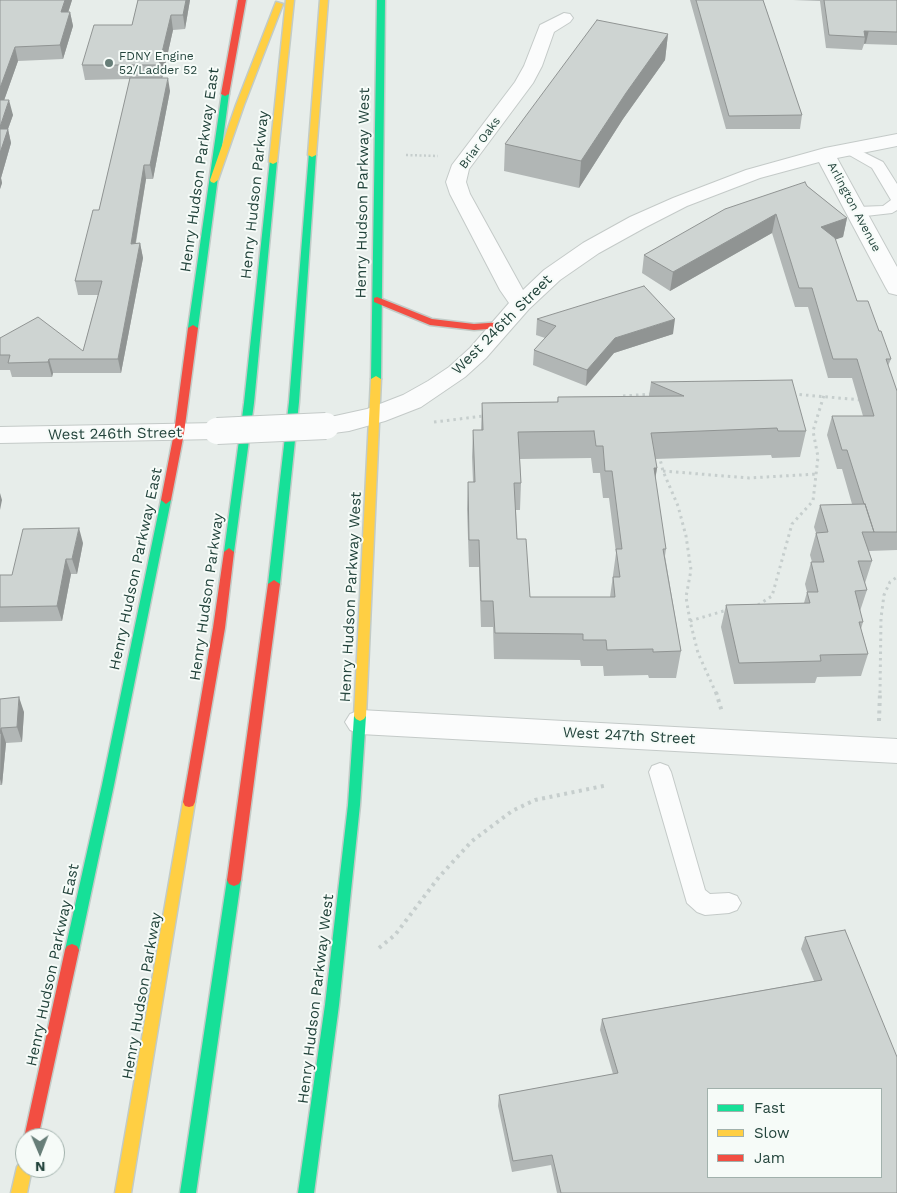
<!DOCTYPE html>
<html>
<head>
<meta charset="utf-8">
<style>
	body { margin:0 }
	#map { position:relative; width:897px; height:1193px; overflow:hidden; background:#e7edea; font-family:"Work Sans",sans-serif }
	canvas { display:block }
	.legend { position:absolute; left:707px; top:1088px; width:175px; height:90px; box-sizing:border-box; background:#f6fbf8; border:1px solid #a1b1ac; margin:0; padding:6px 9px; list-style:none; font-size:15px; color:#22433b }
	.legend li { display:flex; align-items:center; gap:10px; height:25px }
	.legend b { width:25px; border:1px solid #a1b1ac }
	.north { position:absolute; left:15px; top:1128px; width:50px; height:50px; box-sizing:border-box; background:#f6fbf8; border:1px solid #a1b1ac; border-radius:50%; rotate:179deg; font-size:14px; font-weight:700; line-height:20px; text-align:center; color:#22433b }
	.north::after { content:''; display:block; margin:auto; width:18px; height:22px; background:#677e78; clip-path:polygon(50% 0,100% 100%,50% 72%,0 100%) }
</style>
</head>
<body>
<div id="map">
<canvas width="897" height="1193"></canvas>
<ul class="legend">
<li><b style="height:6px;background:#16e098"></b>Fast</li>
<li><b style="height:6px;background:#ffcf43"></b>Slow</li>
<li><b style="height:6px;background:#f24e42"></b>Jam</li>
</ul>
<div class="north">N</div>
</div>
<script>
const g = document.querySelector('canvas').getContext('2d');
g.lineJoin = 'round';
const poly = rows => new Path2D(rows.map(r => 'M' + r).join(''));
function trace(path, color, width, dash) { g.strokeStyle = color; g.lineWidth = width; g.lineCap = dash ? 'butt' : 'round'; g.setLineDash(dash || []); g.stroke(path); }
function fill(path, color) { g.fillStyle = color; g.fill(path, 'evenodd'); }
function label(font, color, halo, rows, align = 'center') {
  g.font = font + ' "Work Sans",sans-serif'; g.lineWidth = 4; g.setLineDash([]); g.textBaseline = 'middle'; g.strokeStyle = halo; g.fillStyle = color; for (const [text, x, y, turn = 0] of rows) {
    g.save(); g.translate(x, y); g.rotate((+turn || 0) * Math.PI / 180); g.textAlign = isNaN(turn) ? turn : align; if (halo) g.strokeText(text, 0, 0); g.fillText(text, 0, 0); g.restore();
  }
}
const lane = poly([
	[849,145,883,162,885,165,897,184,897,210,892,213,857,217,852,215,849,212,852,209,857,207,883,206,891,200,872,168,844,152,842,149,844,146,849,145],
	[660,763,668,766,671,772,705,890,710,894,729,893,737,896,741,903,737,910,729,913,705,915,697,912,687,903,649,772,652,766,660,763]
]);
const street = poly([
	[564,13,570,14,573,18,570,22,554,32,542,66,533,83,469,169,466,182,470,194,523,290,544,270,583,243,630,217,673,198,746,170,825,148,897,134,897,146,837,158,897,267,897,295,889,293,886,288,819,162,760,178,687,206,646,227,599,253,560,280,529,309,486,358,465,377,421,407,385,421,349,431,326,434,317,432,314,426,317,420,367,409,403,395,428,381,449,367,470,348,509,303,500,290,450,194,446,182,452,165,515,82,524,66,540,25,564,13],
	[217,423,226,425,229,431,226,437,217,439,0,443,0,427,217,423],
	[360,710,897,739,897,763,360,734,350,730,345,722,350,714,360,710]
]);
const fast = poly([
	[377,0,385,0,381,379,376,382,371,379,377,0],
	[222,92,229,94,198,328,193,331,188,328,222,92],
	[309,153,315,153,316,155,299,402,280,584,274,588,268,584,289,402,309,153],
	[270,160,276,160,277,162,254,403,234,552,229,556,224,552,244,403,270,160],
	[166,496,171,500,114,785,79,950,77,954,72,956,67,954,65,950,102,785,161,500,166,496],
	[360,711,364,713,366,716,360,805,339,1005,314,1193,298,1193,325,1005,348,805,354,716,356,713,360,711],
	[234,874,239,876,241,880,196,1193,180,1193,227,880,229,876,234,874]
]);
const slow = poly([
	[286,0,294,0,277,162,273,164,269,162,286,0],
	[320,0,328,0,316,155,312,157,308,155,320,0],
	[276,2,283,4,244,105,218,180,214,183,211,182,210,180,236,105,276,2],
	[376,376,381,379,366,716,364,719,360,721,356,719,354,716,371,379,376,376],
	[189,797,193,798,195,802,131,1193,115,1193,183,802,185,798,189,797],
	[25,1159,25,1168,32,1168,27,1193,11,1193,17,1167,20,1162,25,1159]
]);
const jam = poly([
	[238,0,246,0,229,94,225,96,221,94,238,0],
	[377,297,432,319,474,324,503,322,508,325,503,328,474,330,430,325,374,302,374,298,377,297],
	[193,325,198,328,184,433,171,500,166,504,161,500,174,433,188,328,193,325],
	[229,548,234,552,225,628,195,802,193,806,189,807,185,806,183,802,213,628,224,552,229,548],
	[274,580,280,584,241,880,239,884,234,886,229,884,227,880,268,584,274,580],
	[72,944,77,946,79,950,38,1138,25,1138,25,1141,24,1138,65,950,67,946,72,944]
]);
trace(lane, '#c4cac8', 2);
trace(street, '#c4cac8', 2);
trace(fast, '#c2cbc7', 3);
trace(slow, '#c2cbc7', 3);
trace(jam, '#c2cbc7', 3);
trace(poly([
	[406,155,438,156]
]), '#c6cecd', 2.5, [2, 2.5]);
trace(poly([
	[793,394,862,400],
	[623,396,652,394],
	[434,422,484,416],
	[659,455,663,471,678,506,686,536,691,570,686,597,690,621,698,653,716,693],
	[663,471,749,478,818,474],
	[758,605,772,596,792,524,813,501,818,457,813,431,824,395],
	[690,621,727,610],
	[880,693,881,618,884,595,890,582,897,577]
]), '#c6cecd', 3, [2.5, 4]);
trace(poly([
	[716,692,722,712],
	[879,721,880,692],
	[379,948,395,935,439,877,472,841,512,811,535,800,608,785]
]), '#c6cecd', 4, [3, 4.5]);
fill(lane, '#fbfcfc');
fill(street, '#fbfcfc');
fill(fast, '#16e098');
fill(slow, '#ffcf43');
fill(jam, '#f24e42');
const streetBridge = poly([
	[217,431,326,426]
]);
trace(streetBridge, '#c4cac8', 28, []);
trace(streetBridge, '#fbfcfc', 26);
fill(poly([
	[0,0,72,0,68,12,70,12,73,26,63,59,18,61,4,100,13,115,8,129,11,143,1,178,2,183,0,189],
	[138,0,190,0,185,29,173,30,162,78,170,91,153,179,146,179,136,243,140,243,143,258,121,373,53,373,52,377,12,377,10,370,0,370,0,338,83,351,98,295,78,295,75,281,99,210,130,79,85,80,82,65,132,25],
	[690,0,763,0,802,115,800,129,726,129],
	[793,0,897,0,897,45,864,44,862,50,826,48,820,1],
	[668,34,665,60,623,119,579,188,504,171,505,144],
	[807,186,847,218,843,237,835,239,857,301,879,331,891,359,888,366,897,391,897,550,869,551,872,561,865,583,867,590,860,611,863,622,861,629,868,654,861,676,817,677,815,683,734,684,721,627,726,605,804,603,807,592,805,584,811,562,812,562,810,555,816,533,814,527,820,505,852,504,842,469,837,469,827,435,832,416,863,416,852,378,828,378,808,307,795,307,772,233,670,291,642,273,644,255],
	[537,319,673,334,614,353,586,386,533,365,534,350,545,338,536,335],
	[651,382,806,431,800,457,772,458,771,455,655,459,657,468,655,479,666,549,665,556,681,651,676,678,649,678,648,675,604,676,603,666,581,666,580,660,494,659,493,627,481,627,479,567,469,567,467,509,468,482,473,482,472,457,473,430,481,430,482,403,557,402,558,397,649,396],
	[591,458,593,473,600,473,603,498,609,498,616,553,610,597,530,597,517,539,516,510,520,510,521,483,520,459],
	[83,543,77,574,71,574,62,621,0,622,0,575,12,575],
	[0,699,24,712,22,742,6,743,2,785,0,785],
	[845,930,897,1193,557,1193,551,1165,512,1172,498,1106,499,1095,613,1074,600,1030,602,1019,814,981,801,949,805,937]
]), '#b1b6b5');
fill(poly([
	[65,0,72,0,64,26,61,12],
	[186,0,190,0,185,29,183,15],
	[70,12,73,26,63,59,60,45],
	[171,15,173,30,162,79,159,65],
	[869,30,866,43,864,44,865,37,864,31],
	[668,34,665,60,623,119,579,188,581,161,626,93],
	[15,47,18,61,0,112,0,88],
	[168,78,170,91,153,179,150,165],
	[9,100,13,115,8,129,11,143,1,178,2,183,0,189,0,127],
	[144,165,146,179,133,258,131,244],
	[776,214,772,233,670,291,673,272],
	[847,218,843,237,817,246,821,227],
	[140,243,143,258,121,373,118,359],
	[675,319,673,334,614,353,586,386,587,370,615,338],
	[49,359,53,373,52,377,48,362],
	[654,468,657,468,653,494],
	[0,493,2,500,0,510],
	[79,528,83,543,77,574,72,559],
	[66,559,71,574,62,621,57,606],
	[19,697,24,712,22,742,17,727],
	[1,728,6,743,2,785,0,779]
]), '#909493');
const building = poly([
	[0,0,65,0,61,12,70,12,60,45,15,47,0,88,0,0],
	[138,0,186,0,183,15,171,15,159,65,82,65,94,25,132,25,138,0],
	[696,0,763,0,802,115,729,116,696,0],
	[824,0,897,0,897,32,864,31,865,37,829,35,824,0],
	[597,20,668,34,626,93,581,161,505,144,597,20],
	[130,78,168,78,150,165,144,165,131,244,140,243,118,359,49,359,48,362,8,363,10,355,0,355,0,338,38,317,83,351,102,281,75,281,93,210,99,210,130,78],
	[0,100,9,100,0,127,0,100],
	[0,129,8,129,0,153,0,129],
	[805,182,807,186,847,218,821,227,835,238,857,301,868,301,879,331,881,331,891,359,886,359,897,391,897,532,874,532,865,504,864,504,847,450,842,450,832,416,874,416,857,359,833,359,812,288,799,288,776,214,673,272,644,255,725,209,805,182],
	[644,286,675,319,615,338,587,370,534,350,556,326,537,319,644,286],
	[792,380,806,431,778,431,777,428,651,433,657,468,654,468,666,549,663,549,681,651,653,652,653,649,607,650,606,640,583,640,583,634,495,633,493,601,481,601,479,540,469,540,468,482,475,482,473,430,483,430,482,403,558,402,558,397,684,396,651,382,792,380],
	[594,431,596,446,603,446,605,471,612,471,622,549,616,549,620,577,613,577,615,597,530,597,526,539,517,539,514,483,521,483,518,432,594,431],
	[865,504,874,532,862,532,872,561,858,561,867,590,855,591,863,622,859,622,868,654,820,655,821,661,739,663,726,605,810,603,807,592,818,592,811,562,824,562,816,533,828,532,820,505,865,504],
	[79,528,72,559,66,559,57,606,0,607,0,575,12,575,23,529,79,528],
	[19,697,17,727,1,728,0,734,0,699,19,697],
	[845,930,897,1057,897,1193,561,1193,552,1155,513,1161,499,1095,618,1073,602,1019,822,980,805,937,845,930],
	[708,1089,881,1089,881,1177,708,1177,708,1089]
]);
fill(building, '#ced4d2');
trace(building, '#909493', 1);
for (const [x, y, r, color] of [
	[109,63,5,"#677e78"]
]) { const dot = new Path2D(); dot.arc(x, y, r, 0, 2 * Math.PI); g.fillStyle = color; g.fill(dot); trace(dot, '#f6fbf8', 2); }
label('12px', '#22433b', '#f6fbf8', [
	["FDNY Engine",119,56],
	["52/Ladder 52",119,70]
], 'left');
label('12px', '#22433b', '#f6fbf8', [
	["Briar Oaks",480,143,-54],
	["Arlington Avenue",854,207,62]
]);
label('15px', '#22433b', '#f6fbf8', [
	["Henry Hudson Parkway East",200,170,-82],
	["Henry Hudson Parkway West",363,193,-89],
	["Henry Hudson Parkway",255,195,-84],
	["West 246th Street",502,325,-45],
	["West 246th Street",115,434,-1],
	["Henry Hudson Parkway East",136,569,-78],
	["Henry Hudson Parkway",207,597,-82],
	["Henry Hudson Parkway West",351,597,-87],
	["West 247th Street",629,736,3],
	["Henry Hudson Parkway East",53,965,-78],
	["Henry Hudson Parkway",142,996,-80],
	["Henry Hudson Parkway West",316,999,-83]
]);
</script>
</body>
</html>
